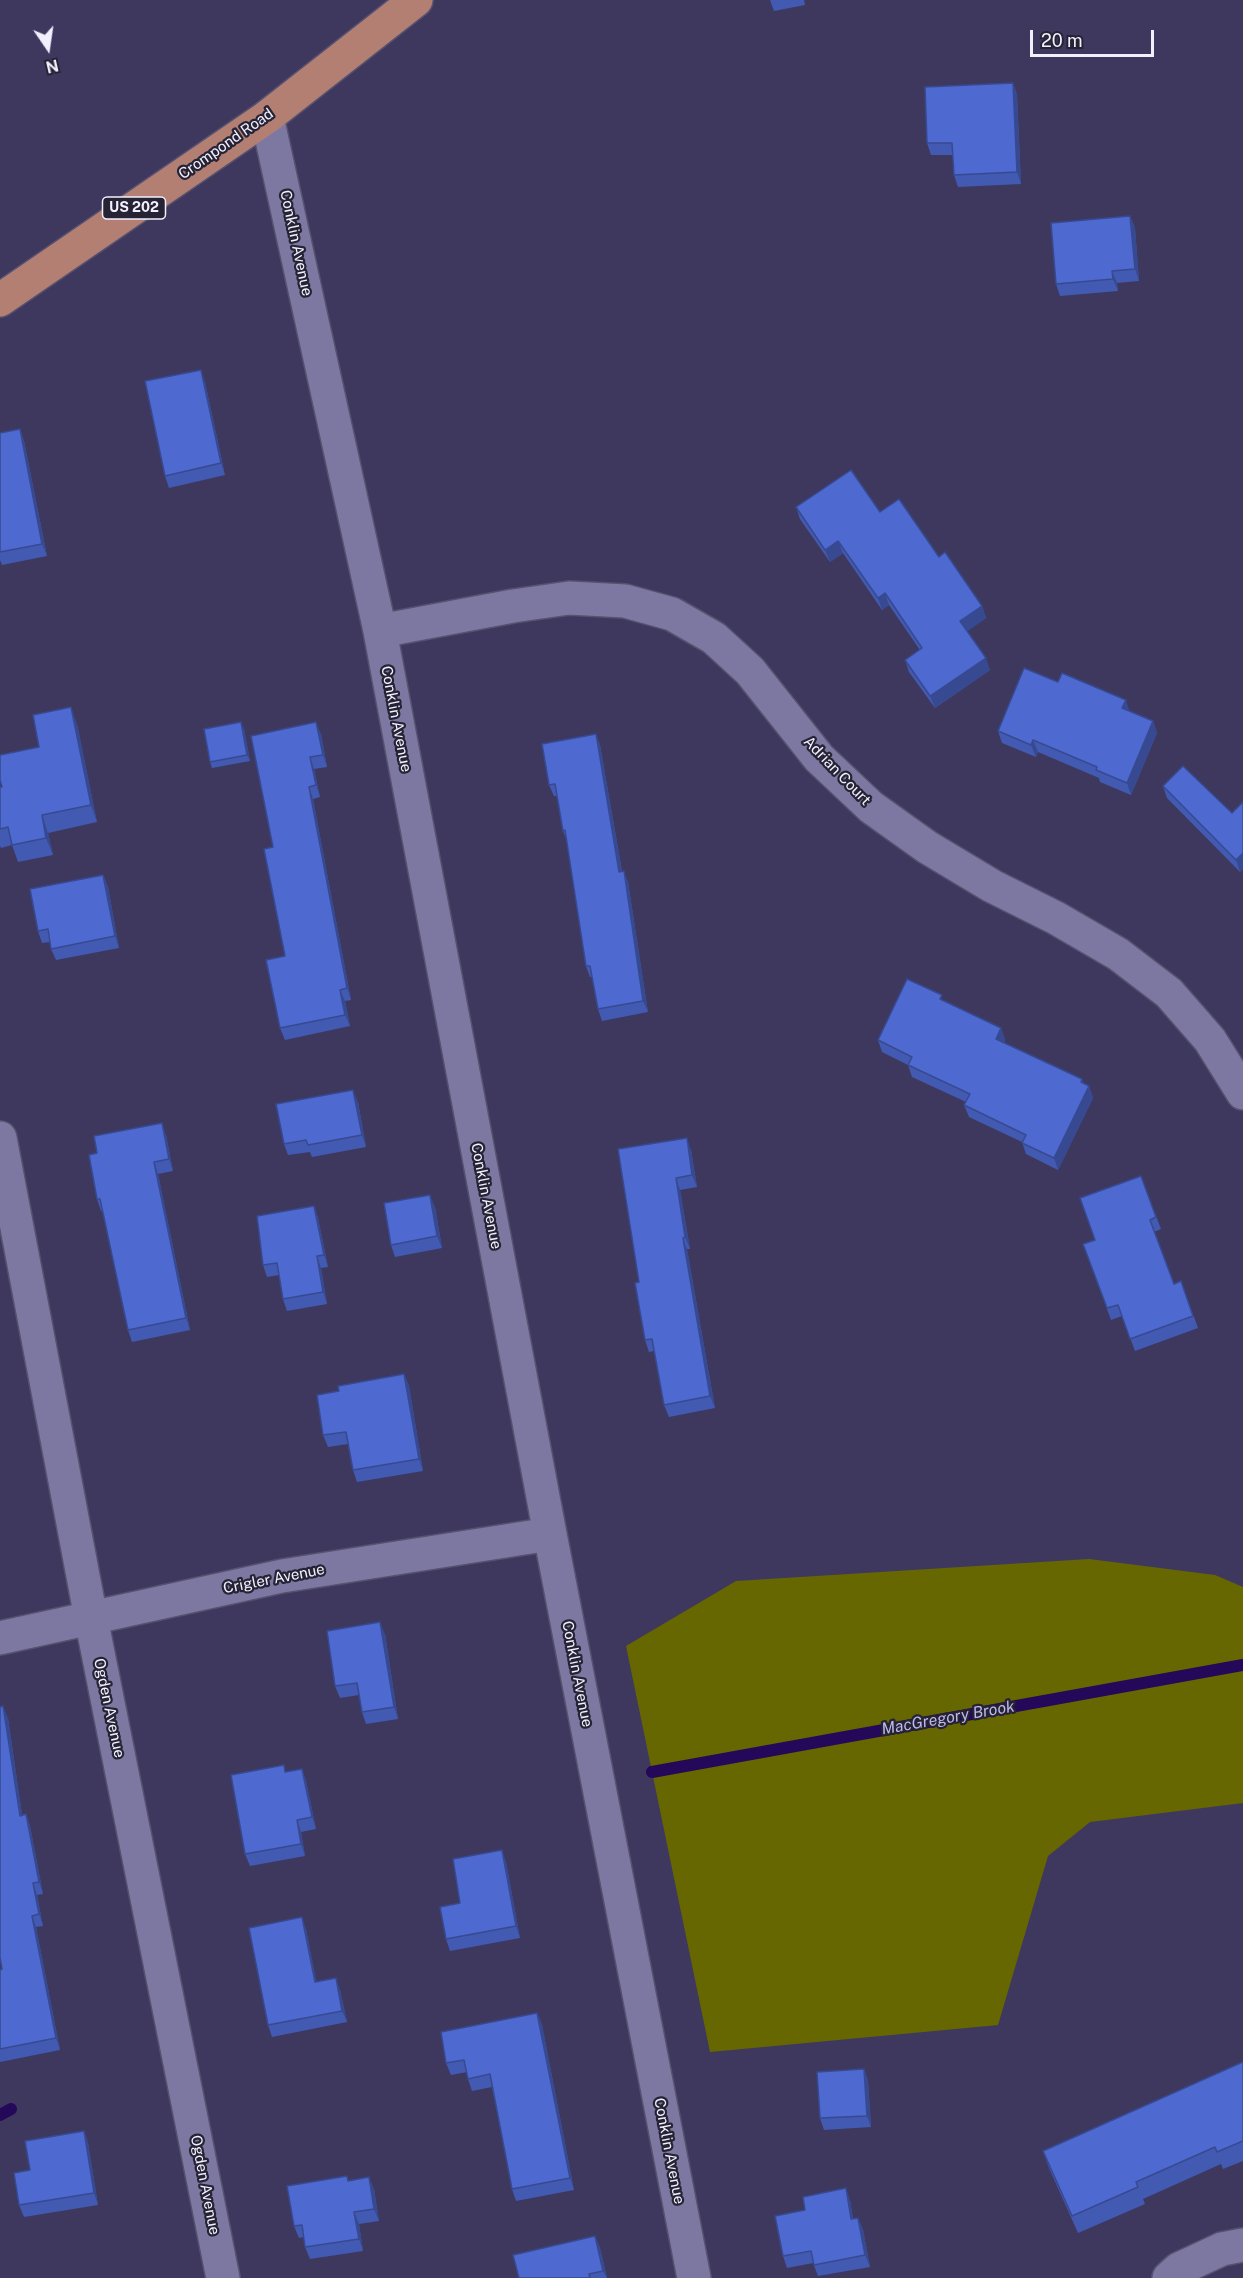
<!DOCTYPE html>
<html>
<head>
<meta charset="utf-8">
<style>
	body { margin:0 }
	#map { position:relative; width:1243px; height:2278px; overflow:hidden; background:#3e385e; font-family:"Public Sans",sans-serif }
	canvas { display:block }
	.north { position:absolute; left:18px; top:18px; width:60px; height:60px; -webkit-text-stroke:4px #252334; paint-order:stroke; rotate:167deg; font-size:16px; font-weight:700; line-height:24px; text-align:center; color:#f2f0ff }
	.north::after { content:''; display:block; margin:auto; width:21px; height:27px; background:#f2f0ff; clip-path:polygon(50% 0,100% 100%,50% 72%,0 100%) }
	.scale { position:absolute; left:1030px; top:30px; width:124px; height:27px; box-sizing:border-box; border:3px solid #f2f0ff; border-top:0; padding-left:8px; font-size:18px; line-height:21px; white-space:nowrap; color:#f2f0ff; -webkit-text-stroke:4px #252334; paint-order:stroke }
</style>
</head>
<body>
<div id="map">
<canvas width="1243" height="2278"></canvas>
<div class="north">N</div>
<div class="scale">20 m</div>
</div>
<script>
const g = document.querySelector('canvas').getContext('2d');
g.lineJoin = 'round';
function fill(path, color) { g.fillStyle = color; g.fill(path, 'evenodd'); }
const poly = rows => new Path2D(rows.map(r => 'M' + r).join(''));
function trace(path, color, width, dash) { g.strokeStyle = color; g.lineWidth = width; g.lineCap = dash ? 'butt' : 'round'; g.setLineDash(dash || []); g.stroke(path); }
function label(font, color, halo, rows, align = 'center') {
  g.font = font + ' "Public Sans",sans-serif'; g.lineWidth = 4.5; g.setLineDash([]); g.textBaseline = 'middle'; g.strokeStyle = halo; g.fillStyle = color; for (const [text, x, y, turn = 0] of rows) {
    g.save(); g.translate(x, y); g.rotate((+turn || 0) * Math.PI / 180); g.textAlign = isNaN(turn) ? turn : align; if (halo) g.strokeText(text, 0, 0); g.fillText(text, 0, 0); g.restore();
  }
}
fill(poly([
	[1089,1559,1215,1575,1243,1587,1243,1803,1090,1822,1048,1856,998,2025,710,2052,626,1646,736,1581]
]), '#676701');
trace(poly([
	[652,1772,1243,1665],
	[0,2115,11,2109]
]), '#240859', 12);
const minor = poly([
	[267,117,380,631,550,1534,694,2278],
	[380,631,513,606,569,598,625,601,672,614,714,638,750,671,819,758,871,807,927,847,992,886,1056,918,1118,954,1169,993,1210,1040,1243,1093],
	[0,1138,91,1618,223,2278],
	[0,1638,282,1576,550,1534],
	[1169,2278,1179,2269,1222,2249,1243,2245]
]);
const major = poly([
	[0,300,267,117,416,0]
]);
trace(minor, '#56516f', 36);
trace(major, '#56516f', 36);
trace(minor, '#7c78a2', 33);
trace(major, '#b37f73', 33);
fill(poly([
	[770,0,804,0,805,5,774,11],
	[1013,83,1017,95,1021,184,958,187,954,175,953,155,931,155,927,143],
	[1130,216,1135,228,1139,281,1117,283,1118,291,1060,296,1056,284],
	[205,382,225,475,169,488,165,476],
	[20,429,24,441,47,556,2,565,0,560,0,433],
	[796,507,880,512,939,557,982,606,986,618,967,631,990,670,935,708,909,672,905,660,920,650,889,605,882,610,843,553,830,562,800,519],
	[1058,682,1153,721,1157,733,1131,795,1100,782,1099,778,1038,752,1036,757,1002,743,998,731],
	[77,724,97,822,48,833,53,855,18,862,12,845,1,848,0,846,0,787,2,787,39,747],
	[244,729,250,761,212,768,210,762],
	[321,734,327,767,314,769,320,797,313,799,351,1000,345,1001,350,1026,285,1040,280,1028,285,956,273,847,251,736],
	[596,734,600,745,622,871,628,882,648,1012,602,1021,598,1009,592,977,590,977,586,966,567,841,563,831,557,796,554,796,549,785],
	[1163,786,1232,813,1243,802,1243,869,1240,872,1167,798],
	[103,875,108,887,119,948,56,960,51,949,50,942,42,943,38,931],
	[944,1001,1001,1028,1005,1040,1004,1043,1082,1079,1083,1083,1089,1086,1093,1098,1058,1170,1026,1154,1022,1142,969,1117,964,1105,966,1102,912,1077,908,1065,882,1052,878,1040],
	[358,1102,366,1147,312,1157,310,1152,288,1155,284,1144],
	[166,1135,173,1171,158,1174,190,1330,132,1342,128,1330,103,1211,101,1211,97,1199],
	[618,1149,691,1150,697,1187,680,1190,690,1249,687,1249,715,1408,669,1417,664,1405,654,1351,649,1352,645,1340,639,1282],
	[1141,1176,1161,1229,1154,1232,1174,1284,1181,1281,1198,1328,1135,1351,1122,1316,1111,1320,1083,1244,1095,1240],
	[314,1206,318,1218,328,1267,321,1268,327,1304,287,1311,283,1299,279,1275,267,1277,263,1265],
	[435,1207,442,1248,395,1257,391,1245],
	[404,1374,409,1386,423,1471,357,1482,353,1470,348,1444,328,1447,323,1435,339,1391],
	[385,1634,398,1719,366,1724,362,1712,359,1695,340,1698,335,1686],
	[8,1718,22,1815,26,1814,30,1826,43,1894,37,1895,43,1926,36,1927,60,2050,0,2062,0,1970,2,1969],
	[302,1769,306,1781,316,1829,301,1832,305,1856,250,1866,245,1854,286,1772],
	[506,1862,520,1938,450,1951,446,1939,460,1903],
	[306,1929,316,1982,340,1990,347,2022,272,2037,268,2025],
	[537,2013,542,2025,574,2190,516,2201,512,2189,492,2087,472,2091,468,2079,467,2072,451,2075,446,2063],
	[1243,2062,1243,2161,1223,2169,1221,2164,1143,2199,1145,2204,1078,2233,1049,2168,1043,2151],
	[864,2069,868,2081,871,2127,824,2130,820,2118],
	[84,2131,88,2143,98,2205,24,2217,19,2205,30,2170],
	[347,2176,349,2181,374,2189,379,2221,359,2224,363,2251,310,2259,305,2247,304,2237,299,2238,294,2226],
	[850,2200,853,2219,858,2218,863,2230,870,2267,818,2276,813,2263,787,2268,783,2256,805,2210],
	[595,2236,600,2248,607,2278,519,2278]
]), '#435ab2');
fill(poly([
	[1013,83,1017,95,1021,184,1017,172],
	[1130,216,1135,228,1139,281,1135,269],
	[1112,271,1117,283,1118,291,1113,279],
	[201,370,205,382,225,475,221,463],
	[20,429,24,441,47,556,42,544],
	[838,541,843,553,830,562,825,550],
	[885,593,889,605,882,610,878,598],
	[982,606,986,618,965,633,960,621],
	[986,658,990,670,935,708,930,696],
	[1126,700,1130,712,1122,708],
	[71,707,77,724,97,822,91,805],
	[1153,721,1157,733,1131,795,1127,783],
	[241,722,244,729,250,761,247,755],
	[316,722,321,734,327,767,323,755],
	[596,734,600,745,624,883,619,872],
	[1033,740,1038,752,1036,757,1031,745],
	[310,757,314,769,320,797,316,785],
	[309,787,313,799,351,1000,347,988],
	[42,815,48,833,53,855,46,838],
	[1243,853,1243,869,1240,872,1236,860],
	[624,871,628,882,648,1012,643,1001],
	[103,875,108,887,119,948,115,936],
	[340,990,345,1001,350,1026,345,1015],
	[1001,1028,1005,1040,1000,1051,996,1039],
	[1082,1079,1086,1091,1089,1086,1093,1098,1058,1170,1054,1158],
	[353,1090,358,1102,366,1147,362,1135],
	[162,1123,166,1135,173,1171,169,1159],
	[687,1138,691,1150,697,1187,692,1175],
	[154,1162,158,1174,190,1330,186,1318],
	[676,1178,680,1190,690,1249,685,1237],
	[430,1195,435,1207,442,1248,437,1236],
	[314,1206,318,1218,328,1267,324,1255],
	[683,1238,687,1249,715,1408,710,1396],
	[317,1256,321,1268,327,1304,323,1292],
	[404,1374,409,1386,423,1471,419,1459],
	[380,1622,385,1634,398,1719,394,1707],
	[3,1706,8,1718,24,1828,20,1816],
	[302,1769,306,1781,316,1829,312,1817],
	[26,1814,30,1826,43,1894,39,1882],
	[297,1820,301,1832,305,1856,301,1844],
	[502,1850,506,1862,520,1938,516,1926],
	[33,1883,37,1895,43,1926,39,1914],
	[32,1916,36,1927,60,2050,56,2038],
	[302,1917,306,1929,319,1994,315,1982],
	[336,1978,340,1990,347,2022,342,2011],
	[537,2013,542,2025,574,2190,570,2178],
	[864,2069,868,2081,871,2127,867,2116],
	[84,2131,88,2143,98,2205,94,2193],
	[369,2177,374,2189,379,2221,374,2209],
	[846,2188,850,2200,855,2231,851,2219],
	[354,2212,359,2224,363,2251,359,2239],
	[858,2218,863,2230,870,2267,865,2255],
	[595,2236,600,2248,607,2278,603,2271]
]), '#374a91');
const building = poly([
	[1013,83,1017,172,954,175,952,143,927,143,925,87,1013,83],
	[1130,216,1135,269,1112,271,1113,279,1056,284,1051,223,1130,216],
	[201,370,221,463,165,476,145,381,201,370],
	[20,429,42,544,0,552,0,433,20,429],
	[851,470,880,512,899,499,939,557,945,552,982,606,960,621,986,658,930,696,905,660,922,648,885,593,878,598,838,541,825,550,796,507,851,470],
	[1024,668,1058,682,1062,673,1126,700,1122,708,1153,721,1127,783,1096,770,1097,767,1033,740,1031,745,998,731,1024,668],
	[71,707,91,805,42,815,46,838,12,845,8,827,0,829,0,787,2,787,0,780,0,755,39,747,33,715,71,707],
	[241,722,247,755,210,762,204,729,241,722],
	[316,722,323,755,310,757,316,785,309,787,347,988,340,990,345,1015,280,1028,266,960,285,956,264,849,273,847,251,736,316,722],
	[596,734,619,872,624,871,643,1001,598,1009,590,966,586,966,565,830,563,831,555,784,549,785,542,744,596,734],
	[1183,766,1232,813,1243,802,1243,853,1236,860,1163,786,1183,766],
	[103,875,115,936,51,949,48,929,38,931,30,889,103,875],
	[907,979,942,995,940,999,1001,1028,996,1039,1082,1079,1081,1082,1089,1086,1054,1158,1022,1143,1026,1135,964,1105,970,1094,908,1065,912,1057,878,1040,907,979],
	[353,1090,362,1135,308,1145,306,1140,284,1144,276,1104,353,1090],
	[162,1123,169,1159,154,1162,186,1318,128,1330,100,1199,97,1199,89,1155,97,1153,94,1136,162,1123],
	[687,1138,692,1175,676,1178,685,1237,683,1238,710,1396,664,1405,652,1339,645,1340,635,1283,639,1282,618,1149,687,1138],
	[1141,1176,1156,1217,1150,1220,1174,1284,1181,1281,1193,1316,1130,1339,1118,1305,1107,1308,1083,1244,1095,1240,1080,1198,1141,1176],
	[430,1195,437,1236,391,1245,384,1203,430,1195],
	[314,1206,324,1255,317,1256,323,1292,283,1299,277,1263,263,1265,257,1216,314,1206],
	[404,1374,419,1459,353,1470,346,1432,323,1435,317,1395,339,1391,338,1386,404,1374],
	[380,1622,394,1707,362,1712,357,1683,335,1686,327,1631,380,1622],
	[3,1706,20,1816,26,1814,39,1882,33,1883,39,1914,32,1916,56,2038,0,2049,0,1970,2,1969,0,1957,0,1707,3,1706],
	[284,1765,285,1772,302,1769,312,1817,297,1820,301,1844,245,1854,231,1775,284,1765],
	[502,1850,516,1926,446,1939,440,1907,460,1903,453,1859,502,1850],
	[302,1917,315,1982,336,1978,342,2011,268,2025,249,1928,302,1917],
	[537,2013,570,2178,512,2189,490,2074,468,2079,464,2060,446,2063,441,2032,537,2013],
	[1243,2062,1243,2141,1217,2152,1215,2147,1136,2182,1138,2187,1072,2216,1043,2151,1243,2062],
	[864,2069,867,2116,820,2118,817,2072,864,2069],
	[84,2131,94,2193,19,2205,14,2173,30,2170,25,2141,84,2131],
	[347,2176,348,2181,369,2177,374,2209,354,2212,359,2239,305,2247,302,2225,294,2226,287,2186,347,2176],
	[846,2188,851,2219,858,2218,865,2255,814,2265,811,2251,783,2256,775,2216,805,2210,803,2197,846,2188],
	[595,2236,603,2271,589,2274,590,2278,519,2278,513,2255,595,2236]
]);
fill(building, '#4e69cf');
trace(building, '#374a91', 1.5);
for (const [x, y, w] of [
	[134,208,63]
]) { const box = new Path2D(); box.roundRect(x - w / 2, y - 11, w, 22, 4.5); g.fillStyle = '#252334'; g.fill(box); trace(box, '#f2f0ff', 1.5); }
label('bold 14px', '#f2f0ff', null, [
	["US 202",134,208]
]);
label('15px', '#f2f0ff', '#252334', [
	["Crompond Road",226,144,-35],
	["Conklin Avenue",296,243,78],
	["Conklin Avenue",396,719,79],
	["Adrian Court",837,771,46],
	["Conklin Avenue",486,1196,79],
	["Crigler Avenue",274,1579,-11],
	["Conklin Avenue",577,1674,79],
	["Ogden Avenue",109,1708,78],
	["Conklin Avenue",669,2151,79],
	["Ogden Avenue",205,2185,79]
]);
label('italic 16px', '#beb9ef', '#252334', [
	["MacGregory Brook",948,1718,-10]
]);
</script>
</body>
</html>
